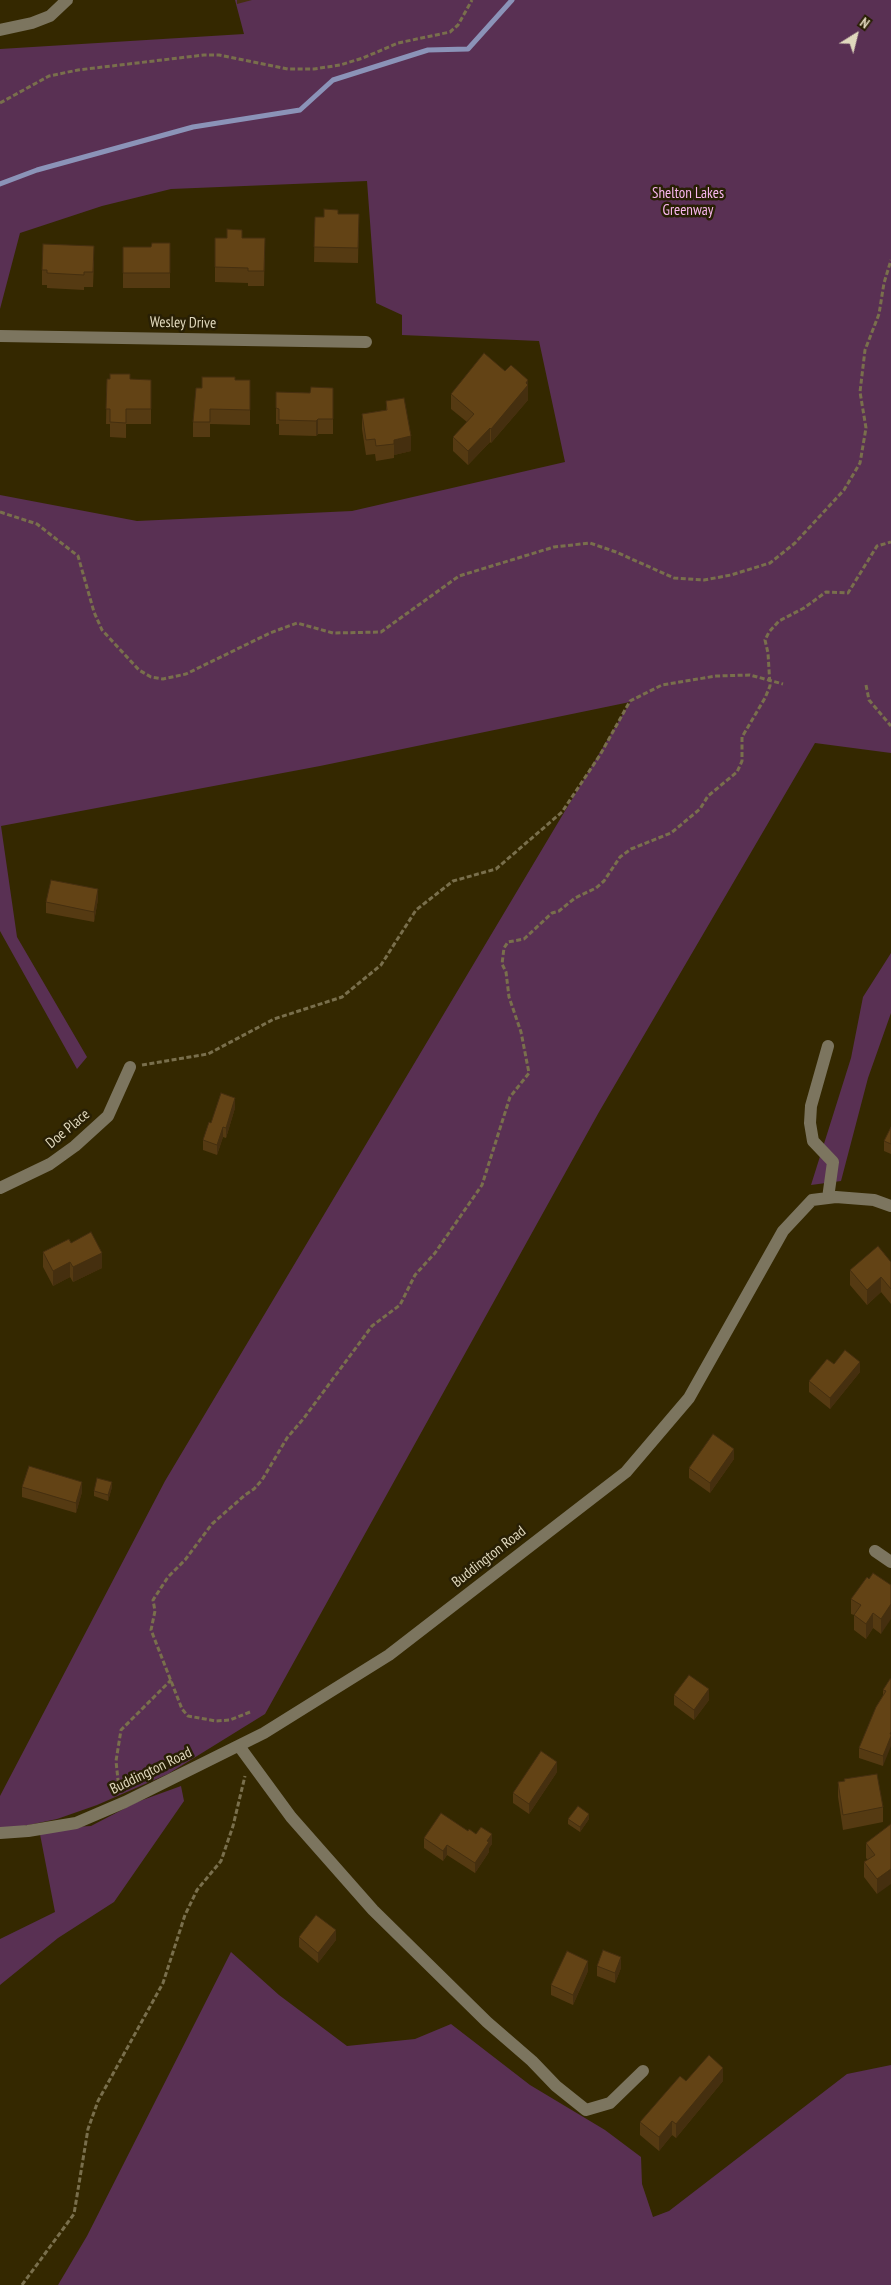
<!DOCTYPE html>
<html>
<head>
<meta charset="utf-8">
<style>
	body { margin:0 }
	#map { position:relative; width:891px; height:2285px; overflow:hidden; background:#342800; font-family:"PT Sans Narrow",sans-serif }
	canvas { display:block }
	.north { position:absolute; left:831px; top:10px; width:50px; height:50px; -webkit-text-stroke:4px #281f04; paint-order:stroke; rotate:36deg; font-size:14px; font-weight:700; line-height:20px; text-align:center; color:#e0d8bd }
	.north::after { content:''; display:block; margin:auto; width:18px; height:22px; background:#e0d8bd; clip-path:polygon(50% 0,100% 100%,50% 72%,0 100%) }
</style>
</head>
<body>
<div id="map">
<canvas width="891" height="2285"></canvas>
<div class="north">N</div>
</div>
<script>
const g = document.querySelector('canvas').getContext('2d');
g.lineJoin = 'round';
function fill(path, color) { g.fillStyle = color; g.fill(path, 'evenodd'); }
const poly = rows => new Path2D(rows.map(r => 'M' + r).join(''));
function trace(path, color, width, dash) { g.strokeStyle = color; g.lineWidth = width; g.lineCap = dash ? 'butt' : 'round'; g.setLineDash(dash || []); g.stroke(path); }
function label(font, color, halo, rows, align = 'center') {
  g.font = font + ' "PT Sans Narrow",sans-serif'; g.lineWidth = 5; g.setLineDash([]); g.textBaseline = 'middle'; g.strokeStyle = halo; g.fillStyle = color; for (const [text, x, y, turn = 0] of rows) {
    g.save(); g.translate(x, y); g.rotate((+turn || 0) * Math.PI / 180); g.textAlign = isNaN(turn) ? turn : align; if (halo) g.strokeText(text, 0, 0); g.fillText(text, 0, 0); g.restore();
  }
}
fill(poly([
	[235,0,891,0,891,753,815,743,599,1112,265,1714,168,1774,97,1805,57,1819,0,1831,0,1796,165,1481,630,702,320,766,1,826,17,937,87,1057,77,1069,0,931,0,495,137,521,352,511,565,462,539,341,402,335,402,315,376,303,367,181,171,189,102,206,20,233,0,309,0,49,244,34],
	[891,953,891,1013,868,1078,841,1181,811,1185,851,1058,863,997],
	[181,1786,184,1801,114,1902,58,1938,0,1985,0,1939,55,1912,39,1829,91,1826,137,1802],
	[231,1952,279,1995,347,2046,415,2039,451,2024,530,2085,605,2130,641,2157,642,2184,653,2217,669,2211,847,2074,891,2065,891,2285,58,2285,87,2236]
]), '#593053');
trace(poly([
	[0,184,37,170,193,127,300,110,333,80,428,50,468,49,512,0]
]), '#8b93b8', 5);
trace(poly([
	[0,103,49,76,78,70,204,55,219,55,288,69,314,69,340,65,363,58,398,43,450,32,458,25,472,0],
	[0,512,37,524,78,556,94,612,102,630,139,670,151,677,163,679,186,674,270,633,297,623,333,633,381,632,459,576,554,547,590,543,616,552,674,578,704,580,731,575,770,563,795,543,844,490,860,463,866,428,860,392,865,350,879,314,884,283,891,260],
	[866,685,869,700,891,726],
	[142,1065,208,1054,274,1019,342,997,381,965,416,910,453,881,496,869,562,812,600,755,630,701,662,685,716,676,750,675,783,684],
	[250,1712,230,1720,216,1721,188,1716,182,1709,151,1630,155,1611,153,1600,168,1577,185,1560,212,1524,245,1495,254,1489,262,1480,287,1438,304,1418,372,1326,400,1305,415,1275,435,1253,482,1185,510,1097,529,1073,521,1032,509,997,506,972,502,964,504,948,508,942,524,939,552,913,559,911,575,898,596,888,604,881,620,857,631,849,671,833,700,809,708,796,737,772,742,761,742,737,765,698,770,686,768,653,765,640,769,632,779,621,804,608,826,592,848,593,877,546,891,542],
	[121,1790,118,1780,116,1761,121,1730,171,1680],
	[22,2285,74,2214,88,2129,98,2101,163,1983,185,1915,197,1890,221,1861,233,1826,245,1776]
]), '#796f4c', 3, [5, 2.5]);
trace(poly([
	[0,30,32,23,50,16,67,0],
	[0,336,366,342],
	[828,1046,811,1106,810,1123,813,1141,833,1162,828,1198],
	[0,1188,50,1164,75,1146,108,1116,130,1067],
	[875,1551,891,1562],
	[239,1746,291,1817,373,1910,487,2022,532,2061,556,2086,586,2110,610,2103,643,2071],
	[0,1833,28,1831,76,1823,125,1802,264,1733,389,1655,626,1472,689,1398,783,1231,812,1200,836,1197,874,1200,891,1206]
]), '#7c755f', 12);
fill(poly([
	[338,214,359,214,358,263,314,262,315,217,324,217],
	[215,238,265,238,264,286,248,286,248,283,215,282],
	[170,243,170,288,123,288,123,247,151,247],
	[94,261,93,287,84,287,84,290,47,288,47,285,42,285,42,270],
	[107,379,151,380,151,424,126,424,126,438,110,437,110,424,106,424],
	[235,380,250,380,250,425,210,424,210,437,193,437,193,422,202,388],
	[333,388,333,434,318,434,316,436,279,435,279,424,276,424,276,392,310,393],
	[451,394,528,394,528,400,491,443,490,442,468,465,453,451,453,437,467,422,451,409],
	[386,401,411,451,394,455,394,458,376,461,375,454,366,455,362,429,362,414,386,410],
	[98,899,94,922,46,913,46,902],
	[235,1108,226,1138,223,1137,217,1155,203,1150,203,1140,211,1123],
	[891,1127,891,1154,884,1151,884,1141],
	[71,1243,102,1268,73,1282,70,1277,53,1286,43,1267,43,1252],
	[891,1262,891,1304,881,1292,867,1305,850,1285,850,1270],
	[834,1364,860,1372,830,1409,809,1392,809,1381],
	[734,1459,710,1493,689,1478,689,1468],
	[22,1487,82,1492,76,1513,22,1497],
	[112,1487,108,1501,94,1496,94,1491],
	[869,1579,891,1585,881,1634,873,1628,866,1639,854,1630,854,1615,851,1614,851,1599],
	[890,1679,883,1766,859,1758,859,1748,883,1695,883,1690],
	[674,1695,709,1700,694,1720,674,1705],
	[557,1772,529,1814,513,1803,513,1793],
	[844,1779,883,1807,883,1822,843,1830,838,1797,838,1782,844,1781],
	[568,1819,589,1819,580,1832,568,1824],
	[891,1824,877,1894,864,1877,864,1862,868,1860,866,1858,866,1843],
	[468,1831,492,1844,489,1848,489,1852,475,1873,447,1855,443,1861,424,1848,424,1838],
	[299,1937,336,1940,318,1963,299,1947],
	[597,1966,621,1968,615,1983,597,1976],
	[588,1971,573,2005,551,1995,551,1985],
	[686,2081,723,2081,676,2138,672,2135,659,2151,640,2135,640,2122]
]), '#553a12');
fill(poly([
	[237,0,252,0,237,4],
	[528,380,528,400,491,443,491,429],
	[318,419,318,434,316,436,316,421],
	[490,428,490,442,468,465,468,451],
	[411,436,411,451,394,455,394,440],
	[98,889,98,899,94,922,94,912],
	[235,1098,235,1108,226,1138,226,1128],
	[223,1127,223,1137,217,1155,217,1145],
	[102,1253,102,1268,73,1282,73,1267],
	[70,1262,70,1277,53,1286,53,1271],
	[881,1277,881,1292,867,1305,867,1290],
	[860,1362,860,1372,830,1409,830,1398],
	[734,1449,734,1459,710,1493,710,1483],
	[82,1482,82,1492,76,1513,76,1503],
	[112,1482,112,1487,108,1501,108,1495],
	[891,1604,891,1619,881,1634,881,1619],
	[873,1613,873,1628,866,1639,866,1624],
	[709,1689,709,1700,694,1720,694,1710],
	[891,1732,891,1746,883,1766,883,1756],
	[557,1762,557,1772,529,1814,529,1804],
	[589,1814,589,1819,580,1832,580,1827],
	[492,1834,492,1844,489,1848,489,1852,475,1873,475,1863,487,1841],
	[447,1845,447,1855,443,1861,443,1851],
	[891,1869,891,1884,877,1894,877,1879],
	[336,1930,336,1940,318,1963,318,1953],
	[621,1957,621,1968,615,1983,615,1973],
	[588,1961,588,1971,573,2005,573,1995],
	[723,2068,723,2081,676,2138,676,2124],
	[672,2121,672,2135,659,2151,659,2137]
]), '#452f0f');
const building = poly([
	[324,209,338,210,338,214,359,214,358,248,314,247,315,217,324,217,324,209],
	[227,229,242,230,242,238,265,238,264,271,248,271,248,268,215,267,215,238,227,238,227,229],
	[152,243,170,243,170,273,123,273,123,247,151,247,152,243],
	[43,244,94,246,93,272,84,272,84,275,47,273,47,270,42,270,43,244],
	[484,353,505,371,511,365,528,380,526,383,528,385,491,429,490,428,468,451,453,437,474,414,451,394,484,353],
	[110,374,130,374,130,379,151,380,151,409,126,409,126,423,110,422,110,409,106,409,107,379,110,379,110,374],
	[202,377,235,377,235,380,250,380,250,410,210,409,210,422,193,422,196,388,202,388,202,377],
	[311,387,333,388,333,419,318,419,316,421,279,420,279,409,276,408,276,392,310,393,311,387],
	[404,398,411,436,394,440,394,444,376,446,375,439,366,440,362,414,387,410,386,401,404,398],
	[51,880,98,889,94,912,46,902,51,880],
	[221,1093,235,1098,226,1128,223,1127,217,1145,203,1140,209,1122,211,1123,221,1093],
	[891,1127,891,1144,884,1141,891,1127],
	[91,1232,102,1253,73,1267,70,1262,53,1271,43,1252,69,1239,71,1243,91,1232],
	[878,1246,891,1262,891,1289,881,1277,867,1290,850,1270,878,1246],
	[845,1350,860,1362,830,1398,809,1381,827,1359,834,1364,845,1350],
	[713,1434,734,1449,710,1483,689,1468,713,1434],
	[29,1466,82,1482,76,1503,22,1487,29,1466],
	[97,1478,112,1482,108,1495,94,1491,97,1478],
	[873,1573,891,1585,891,1604,881,1619,873,1613,866,1624,854,1615,861,1605,851,1599,867,1577,869,1579,873,1573],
	[689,1675,709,1689,694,1710,674,1695,689,1675],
	[890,1679,891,1679,891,1732,890,1734,891,1734,891,1736,883,1756,859,1748,876,1707,886,1691,883,1690,890,1679],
	[541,1751,557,1762,529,1804,513,1793,541,1751],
	[877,1774,883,1807,843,1815,838,1782,845,1781,844,1779,877,1774],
	[578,1806,589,1814,580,1827,568,1819,578,1806],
	[441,1813,468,1831,469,1829,476,1834,481,1827,492,1834,487,1841,489,1842,475,1863,447,1845,443,1851,424,1838,441,1813],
	[891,1824,891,1869,877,1879,864,1862,875,1855,866,1843,891,1824],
	[316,1915,336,1930,318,1953,299,1937,316,1915],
	[603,1950,621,1957,615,1973,597,1966,603,1950],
	[567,1951,588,1961,573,1995,551,1985,567,1951],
	[709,2055,723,2068,676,2124,672,2121,659,2137,640,2122,680,2076,686,2081,709,2055]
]);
fill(building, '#634315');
trace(building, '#452f0f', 1);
label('15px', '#f9b7ee', '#281f04', [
	["Shelton Lakes",688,194],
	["Greenway",688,211]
]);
label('15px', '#e0d8bd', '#281f04', [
	["Wesley Drive",183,323,1],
	["Doe Place",68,1129,-40],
	["Buddington Road",489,1557,-38],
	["Buddington Road",151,1771,-26]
]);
</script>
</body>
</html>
